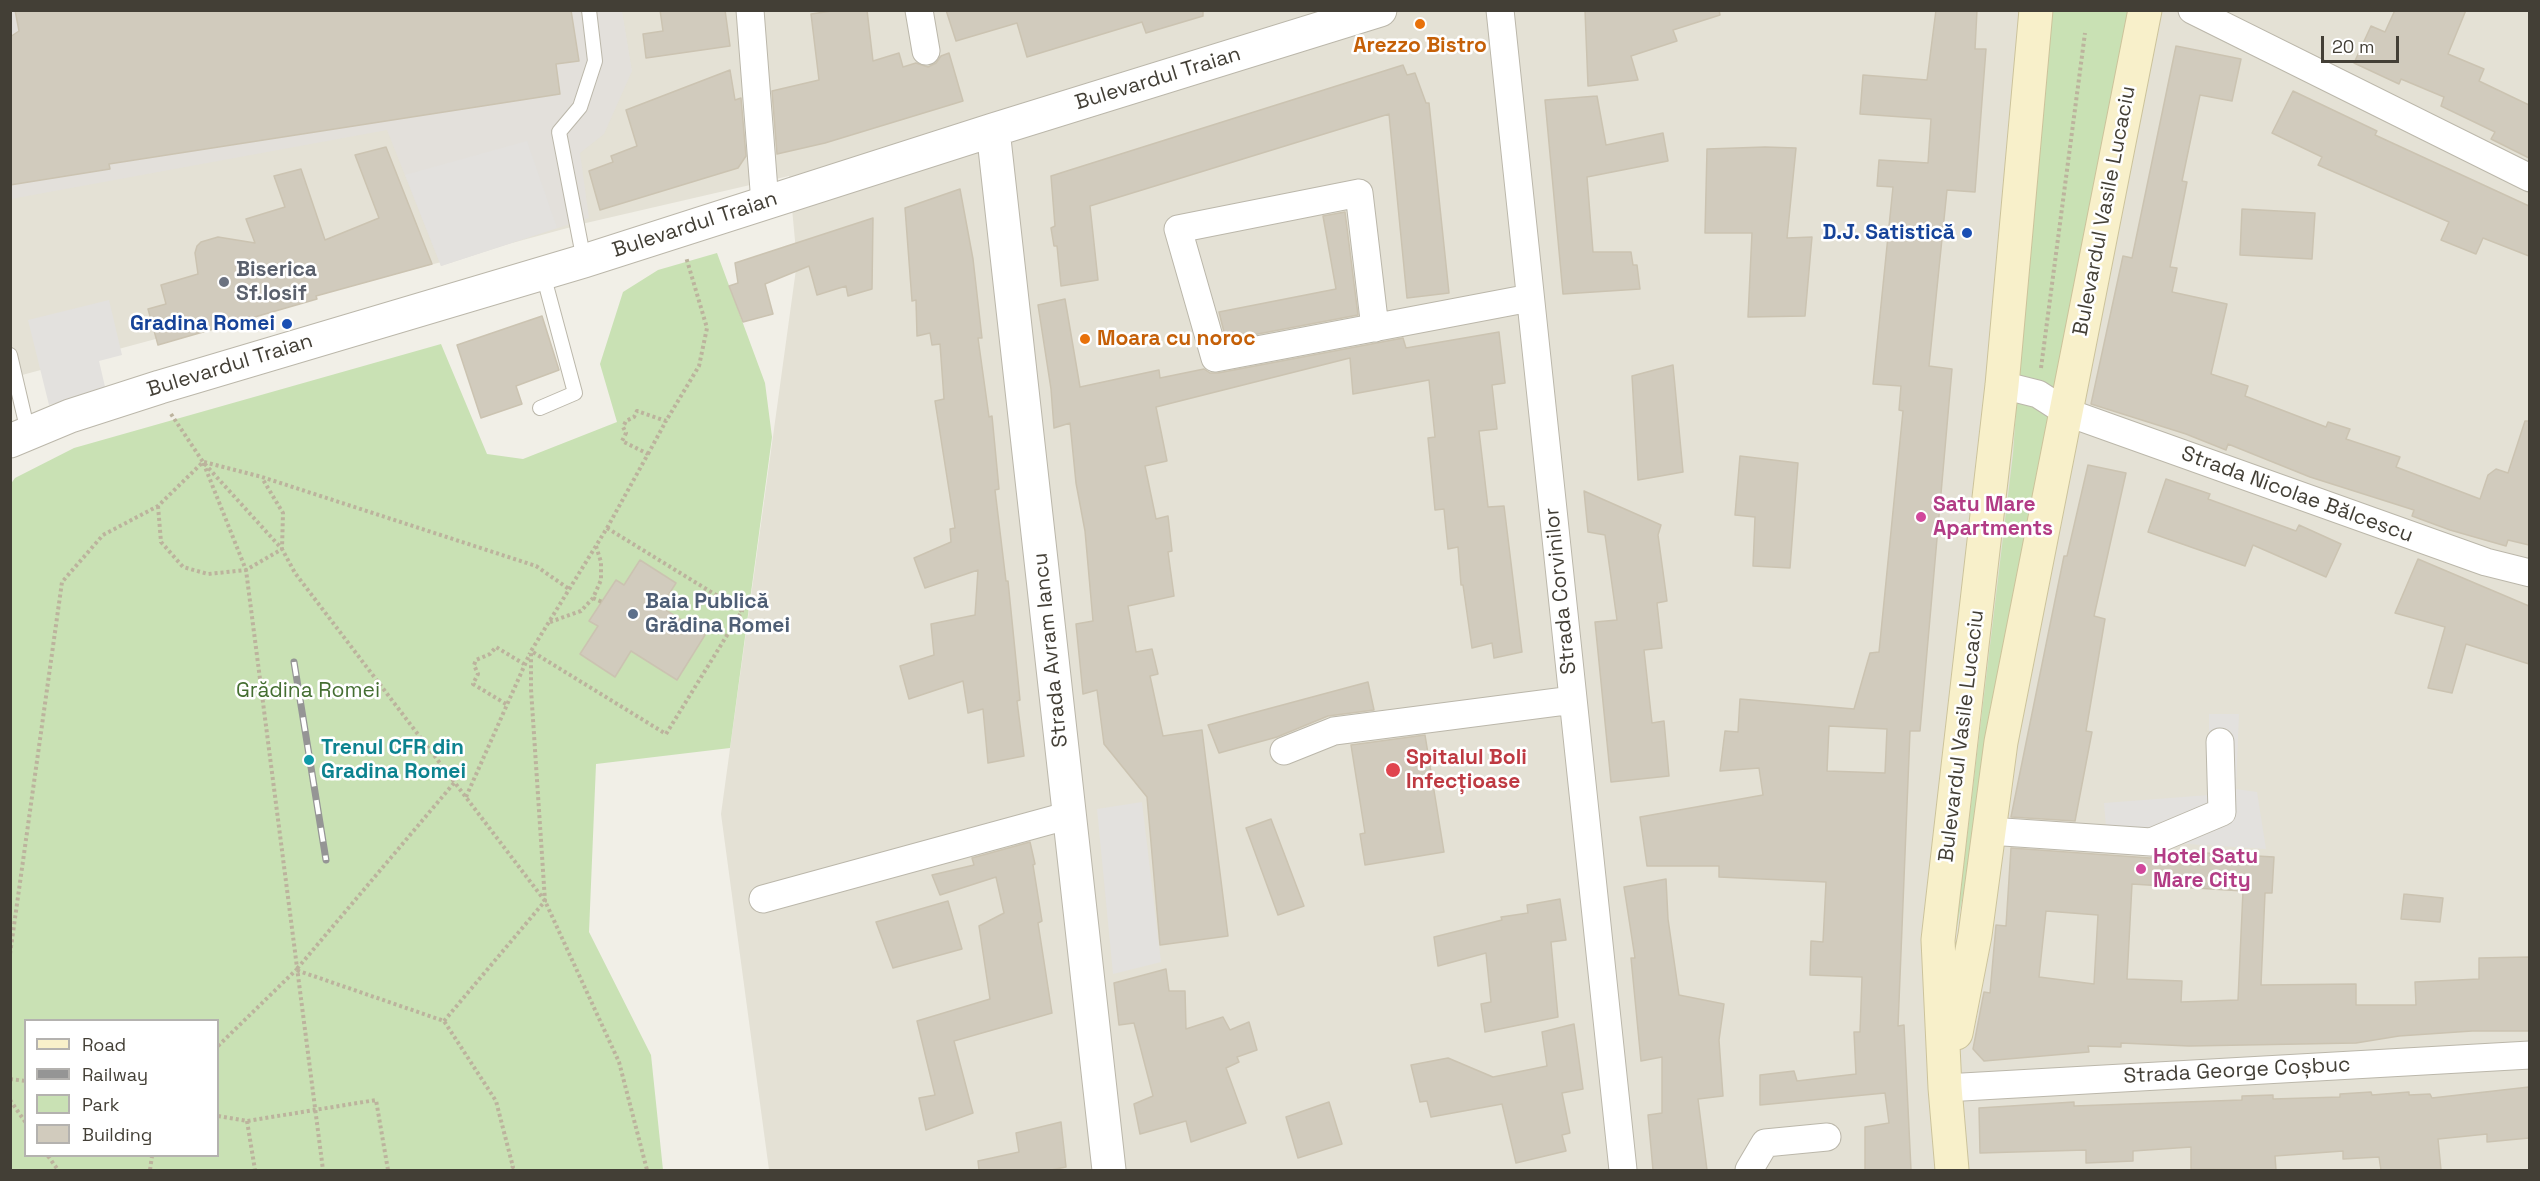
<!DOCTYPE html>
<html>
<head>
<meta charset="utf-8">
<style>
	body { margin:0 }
	#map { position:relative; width:2540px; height:1181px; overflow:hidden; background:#f1efe7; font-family:"Space Grotesk",sans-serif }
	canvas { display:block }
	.frame { position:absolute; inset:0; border:12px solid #433f36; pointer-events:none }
	.legend { position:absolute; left:24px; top:1019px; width:195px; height:138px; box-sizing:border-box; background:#fff; border:2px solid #b4b2af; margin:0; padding:8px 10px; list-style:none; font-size:18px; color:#433f36 }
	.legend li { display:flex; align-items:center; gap:12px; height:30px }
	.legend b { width:30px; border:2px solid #b4b2af }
	.scale { position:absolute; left:2321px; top:36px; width:78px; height:27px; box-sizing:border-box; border:3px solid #433f36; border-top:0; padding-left:8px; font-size:18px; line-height:21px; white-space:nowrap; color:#433f36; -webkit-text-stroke:4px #fff; paint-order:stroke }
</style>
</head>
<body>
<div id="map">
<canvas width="2540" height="1181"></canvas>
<div class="frame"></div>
<ul class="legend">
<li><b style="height:8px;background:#f8f0ca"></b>Road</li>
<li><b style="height:8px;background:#959595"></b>Railway</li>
<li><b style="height:16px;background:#c9e1b4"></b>Park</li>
<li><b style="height:16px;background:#d1cbbd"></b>Building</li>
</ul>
<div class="scale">20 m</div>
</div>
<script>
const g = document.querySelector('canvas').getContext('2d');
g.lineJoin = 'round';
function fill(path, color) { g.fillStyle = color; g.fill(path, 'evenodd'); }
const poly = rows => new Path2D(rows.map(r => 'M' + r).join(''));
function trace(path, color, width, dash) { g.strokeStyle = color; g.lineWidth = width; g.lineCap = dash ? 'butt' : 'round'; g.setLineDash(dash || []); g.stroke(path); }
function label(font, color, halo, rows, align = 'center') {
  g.font = font + ' "Space Grotesk",sans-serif'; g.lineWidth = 5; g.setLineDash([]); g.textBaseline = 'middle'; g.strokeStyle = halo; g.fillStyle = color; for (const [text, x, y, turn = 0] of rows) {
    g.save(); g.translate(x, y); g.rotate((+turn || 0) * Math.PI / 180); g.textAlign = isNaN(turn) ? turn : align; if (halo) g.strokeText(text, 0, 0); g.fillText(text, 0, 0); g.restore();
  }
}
fill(poly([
	[11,11,2529,11,2529,1170,769,1170,721,814,797,262,789,176,586,223,11,378]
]), '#e4e1d5');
fill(poly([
	[11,11,622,11,632,71,604,134,580,153,589,218,441,266,387,130,11,199]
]), '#e3e0db');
fill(poly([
	[2050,11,2132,11,1955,937,2013,454,2022,323],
	[717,253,765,383,772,437,730,748,596,764,589,932,651,1055,663,1170,11,1170,10,485,15,478,74,448,441,344,487,454,523,459,617,422,600,364,623,292,658,270],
	[26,1020,218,1020,218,1156,26,1156]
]), '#c9e1b4');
fill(poly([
	[527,141,557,228,441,266,405,175],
	[109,300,122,355,99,361,106,391,49,405,28,320],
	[2209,714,2239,714,2236,789,2257,792,2266,849,2107,839,2104,803,2209,795],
	[1142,802,1161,962,1113,974,1097,809]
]), '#e3e1de');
const building = poly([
	[15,10,571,10,579,61,556,64,560,94,109,164,110,169,10,185,10,37,19,31,15,10],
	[660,10,725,10,730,46,646,58,643,34,663,31,660,10],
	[839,10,867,10,873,61,899,53,903,67,916,63,928,67,936,63,941,56,949,53,963,101,825,143,777,154,772,91,819,80,811,14,839,10],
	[946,10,1203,10,1203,16,1146,33,1142,22,1027,57,1017,23,956,41,946,10],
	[1585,10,1719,10,1720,15,1673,30,1677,41,1631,56,1638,80,1588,86,1585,10],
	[1936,10,1977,10,1975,49,1986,49,1975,192,1947,190,1929,366,1952,369,1920,731,1910,731,1898,1026,1904,1025,1911,1170,1865,1170,1865,1127,1889,1123,1885,1093,1760,1105,1760,1075,1794,1071,1797,1081,1856,1074,1854,1032,1860,1032,1862,977,1810,975,1811,941,1823,942,1826,882,1719,877,1719,866,1647,866,1640,817,1763,795,1759,768,1720,771,1725,731,1738,732,1740,699,1854,709,1870,653,1879,652,1903,411,1899,410,1901,386,1873,384,1893,187,1877,186,1879,160,1928,163,1931,119,1860,114,1863,75,1927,80,1936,10],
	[1829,726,1887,729,1885,773,1827,771,1829,726],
	[2395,10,2466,10,2448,54,2484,69,2479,81,2529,105,2529,158,2491,139,2495,132,2441,106,2444,97,2401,79,2399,84,2354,63,2371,26,2385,32,2395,10],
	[2176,46,2241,59,2232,101,2200,95,2182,181,2187,182,2170,267,2177,268,2172,292,2227,304,2211,374,2248,386,2245,396,2326,427,2328,422,2350,429,2346,439,2400,457,2396,467,2480,499,2488,475,2496,469,2508,473,2525,421,2529,421,2529,545,2508,540,2506,546,2450,530,2412,516,2414,510,2310,477,2228,444,2226,450,2186,434,2091,404,2123,256,2132,258,2176,46],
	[1403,65,1407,75,1415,73,1426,103,1429,103,1449,293,1407,298,1389,114,1090,206,1098,280,1061,286,1057,246,1054,246,1051,228,1055,226,1051,176,1403,65],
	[730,70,735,100,741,98,746,156,738,168,600,210,589,171,613,162,611,156,637,146,626,110,730,70],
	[2293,91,2377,131,2375,135,2529,206,2529,256,2483,238,2476,254,2441,240,2449,222,2318,165,2322,157,2272,133,2293,91],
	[1597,96,1606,145,1663,133,1668,161,1587,177,1593,252,1631,252,1633,265,1637,265,1640,289,1563,294,1545,100,1597,96],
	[386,147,432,264,316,296,317,299,158,345,148,309,166,304,161,285,198,274,195,253,197,246,201,242,218,237,255,243,246,219,285,207,274,176,301,169,325,240,379,218,355,155,386,147],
	[1765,147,1796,148,1787,238,1812,237,1805,316,1748,317,1752,233,1705,233,1707,149,1765,147],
	[960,189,973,259,982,338,978,338,989,417,992,416,999,489,995,490,1006,581,1008,581,1020,700,1017,701,1024,756,988,763,983,709,968,713,963,681,909,699,900,666,934,655,931,624,975,615,978,570,925,588,914,558,951,542,950,529,955,528,935,401,944,399,940,344,932,345,930,333,917,336,916,300,912,301,905,208,960,189],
	[2242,209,2315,213,2312,259,2240,255,2242,209],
	[1345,212,1358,315,1226,340,1219,312,1336,289,1323,216,1345,212],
	[873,218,872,289,848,296,846,286,817,295,809,266,765,284,773,314,743,322,729,286,738,283,735,263,873,218],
	[1065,299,1080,387,1159,370,1160,378,1204,369,1210,373,1218,373,1403,338,1406,348,1499,332,1505,383,1492,385,1497,429,1479,431,1488,507,1504,506,1522,652,1494,658,1492,643,1472,648,1463,585,1461,585,1458,547,1448,549,1444,509,1435,510,1428,438,1435,437,1429,380,1353,394,1350,358,1156,407,1167,461,1145,466,1156,519,1168,516,1172,551,1168,552,1174,596,1128,606,1136,652,1152,649,1158,674,1150,676,1163,736,1202,730,1228,936,1160,945,1147,797,1104,744,1097,690,1083,694,1076,624,1093,621,1085,531,1076,483,1070,423,1054,428,1051,389,1038,305,1065,299],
	[542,316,559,370,516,386,522,404,481,418,457,345,542,316],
	[1673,365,1683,472,1638,480,1632,376,1673,365],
	[1740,456,1798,463,1790,568,1753,566,1755,517,1735,515,1740,456],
	[2088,465,2126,473,2094,616,2105,619,2086,731,2092,732,2075,821,2011,817,2064,556,2067,556,2088,465],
	[2166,479,2210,494,2208,499,2296,531,2299,525,2341,544,2326,577,2253,545,2245,566,2148,532,2166,479],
	[1584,491,1661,525,1658,535,1667,601,1657,603,1662,648,1644,650,1652,723,1664,721,1669,776,1611,782,1595,622,1617,620,1605,535,1588,532,1584,491],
	[2418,559,2529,606,2529,664,2466,644,2452,693,2428,688,2445,627,2395,613,2418,559],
	[640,560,676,583,661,607,705,635,677,680,631,651,615,677,580,654,598,626,589,621,616,580,624,585,640,560],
	[1368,682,1374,710,1328,716,1277,737,1219,753,1208,725,1368,682],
	[1425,735,1444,852,1365,865,1360,834,1365,833,1351,745,1425,735],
	[1271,819,1304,906,1278,915,1246,828,1271,819],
	[1030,842,1035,864,1033,865,1042,921,1038,923,1052,1013,954,1041,973,1113,926,1130,919,1098,935,1095,917,1021,990,999,979,926,1004,913,996,877,940,895,932,875,974,865,972,858,1030,842],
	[2011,848,2150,858,2171,851,2274,857,2272,893,2265,893,2261,985,2356,984,2356,1005,2416,1005,2415,982,2479,979,2479,958,2529,957,2529,1031,2472,1031,2399,1036,2356,1043,2189,1046,2121,1043,2121,1047,2088,1046,2089,1052,1984,1061,1973,1049,1984,992,1990,993,1996,925,2006,926,2011,848],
	[2132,884,2243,891,2238,1000,2181,1002,2182,981,2127,979,2132,884],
	[2046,911,2098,915,2094,984,2039,977,2046,911],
	[1666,879,1668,919,1679,995,1724,1004,1719,1040,1723,1096,1698,1099,1707,1170,1653,1170,1648,1115,1662,1113,1662,1057,1641,1061,1631,958,1635,958,1624,887,1666,879],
	[2404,894,2443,898,2440,922,2401,919,2404,894],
	[1560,899,1566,940,1551,942,1558,1017,1485,1032,1481,1004,1491,1002,1486,953,1438,966,1434,937,1502,920,1501,917,1528,913,1527,905,1560,899],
	[948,901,962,949,893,968,876,922,948,901],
	[1166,969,1169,991,1185,991,1186,1029,1223,1017,1230,1030,1249,1022,1257,1050,1237,1057,1239,1062,1226,1068,1246,1123,1191,1142,1186,1121,1140,1134,1134,1104,1153,1096,1134,1023,1119,1025,1114,983,1166,969],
	[1574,1024,1583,1089,1562,1093,1570,1133,1562,1135,1566,1151,1516,1163,1502,1104,1431,1117,1427,1101,1420,1102,1411,1065,1448,1058,1493,1077,1547,1066,1542,1032,1574,1024],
	[2529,1087,2529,1138,2487,1142,2487,1134,2438,1139,2441,1170,2381,1170,2379,1157,2343,1159,2343,1151,2275,1156,2276,1170,2191,1169,2191,1147,2133,1151,2133,1161,2086,1163,2086,1150,1980,1153,1979,1108,2074,1102,2074,1106,2242,1100,2242,1096,2273,1095,2273,1099,2340,1097,2340,1094,2371,1092,2372,1095,2409,1092,2409,1095,2430,1094,2432,1098,2529,1087],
	[1329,1102,1342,1144,1298,1158,1286,1117,1329,1102],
	[1061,1122,1066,1167,1051,1170,979,1170,978,1161,1019,1152,1016,1133,1061,1122]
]);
fill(building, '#d1cbbd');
trace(building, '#cbc3b1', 1.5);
const service = poly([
	[584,261,559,132,580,107,595,61,589,10],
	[10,355,28,432],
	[540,408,575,393,543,274]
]);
const minor = poly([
	[750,10,765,203],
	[919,10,926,51],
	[1500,10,1623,1170],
	[2192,10,2530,178],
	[1375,328,1359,193,1178,229,1215,358,1530,298],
	[2002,385,2038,394,2066,412,2486,562,2530,573],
	[1284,751,1334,731,1573,700],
	[1989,831,2151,842,2222,812,2220,742],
	[763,899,1070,815],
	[1945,1088,2530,1055],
	[1749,1170,1765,1143,1827,1137]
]);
const tertiary = poly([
	[993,130,1109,1170],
	[10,441,70,416,160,387,584,261,993,130,1380,10]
]);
const secondary = poly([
	[1956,1033,1975,935,2001,742,2145,10],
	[1952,1170,1945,1088,1938,940,2002,385,2036,10]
]);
trace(service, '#bbb7aa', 16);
trace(minor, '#bbb7aa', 29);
trace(tertiary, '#bbb7aa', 35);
trace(secondary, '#ccc39b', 35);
trace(poly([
	[2041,368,2085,33],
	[171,414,203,462,282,549,295,573,545,901,619,1062,647,1170],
	[648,454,666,421],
	[204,462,262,477,536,566,569,589],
	[158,506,161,542,183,567,208,574,246,570,282,549,283,513,262,478],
	[607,528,742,611,666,734,531,651,607,528],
	[607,528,648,454,622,441,626,433,623,427,626,421,634,417,637,411,666,421,699,366,707,328,686,257],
	[593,598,602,602],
	[550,622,581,611,593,598,601,580,601,562,596,546],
	[506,704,473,684,478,674,474,665,476,660,490,654,496,647,524,664],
	[454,783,296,970,444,1021,496,1101,513,1167,509,1170],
	[466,797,530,653],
	[10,954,62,582,103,535,158,506,203,462,246,570,323,1170],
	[444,1021,545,901,531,689,531,651],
	[218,1046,296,970],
	[10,1079,26,1081],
	[10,1100,26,1123],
	[218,1116,247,1121,376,1100,388,1170],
	[247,1121,255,1170],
	[48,1156,58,1170],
	[150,1170,152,1156]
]), '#bcb39d', 4, [3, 3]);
trace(service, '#fff', 14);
trace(minor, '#fff', 27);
trace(tertiary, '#fff', 33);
trace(secondary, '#f8f0ca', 33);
const rail = poly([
	[294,662,326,860]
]);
trace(rail, '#959595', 7);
trace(rail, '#fff', 4.5, [14]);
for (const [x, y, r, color] of [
	[1420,24,6,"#e8710a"],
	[1967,233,6,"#1a4fb4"],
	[224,282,6,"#6b7280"],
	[287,324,6,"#1a4fb4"],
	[1085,339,6,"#e8710a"],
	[1921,517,6,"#d1479c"],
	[633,614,6,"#5c6f8a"],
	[309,760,6,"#0f9aa8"],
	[1393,770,8,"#e0444e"],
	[2141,869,6,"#d1479c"]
]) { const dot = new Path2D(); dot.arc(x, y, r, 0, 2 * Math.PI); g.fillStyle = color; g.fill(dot); trace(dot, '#fff', 2); }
label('bold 21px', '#c56008', '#fff', [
	["Arezzo Bistro",1420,46],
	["Moara cu noroc",1097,339,"left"]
]);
label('21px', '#433f36', '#fff', [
	["Bulevardul Traian",1158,79,-17],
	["Bulevardul Vasile Lucaciu",2105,211,-79],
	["Bulevardul Traian",695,225,-18],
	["Bulevardul Traian",230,366,-17],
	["Strada Nicolae Bălcescu",2297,495,20],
	["Strada Corvinilor",1561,591,-96],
	["Strada Avram Iancu",1051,650,-96],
	["Bulevardul Vasile Lucaciu",1962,736,-83],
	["Strada George Coșbuc",2237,1071,-3]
]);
label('bold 21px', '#164399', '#fff', [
	["D.J. Satistică",1955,233],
	["Gradina Romei",275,324]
], 'right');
label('bold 21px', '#5b616d', '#fff', [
	["Biserica",236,270],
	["Sf.Iosif",236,294]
], 'left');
label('bold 21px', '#b23c85', '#fff', [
	["Satu Mare",1933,505],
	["Apartments",1933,529],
	["Hotel Satu",2153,857],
	["Mare City",2153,881]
], 'left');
label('bold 21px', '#4e5e75', '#fff', [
	["Baia Publică",645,602],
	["Grădina Romei",645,626]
], 'left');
label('21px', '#446e31', '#fff', [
	["Grădina Romei",308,691]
]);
label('bold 21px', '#0d838f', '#fff', [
	["Trenul CFR din",321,748],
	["Gradina Romei",321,772]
], 'left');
label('bold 21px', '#be3a42', '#fff', [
	["Spitalul Boli",1406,758],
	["Infecțioase",1406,782]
], 'left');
</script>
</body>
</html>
